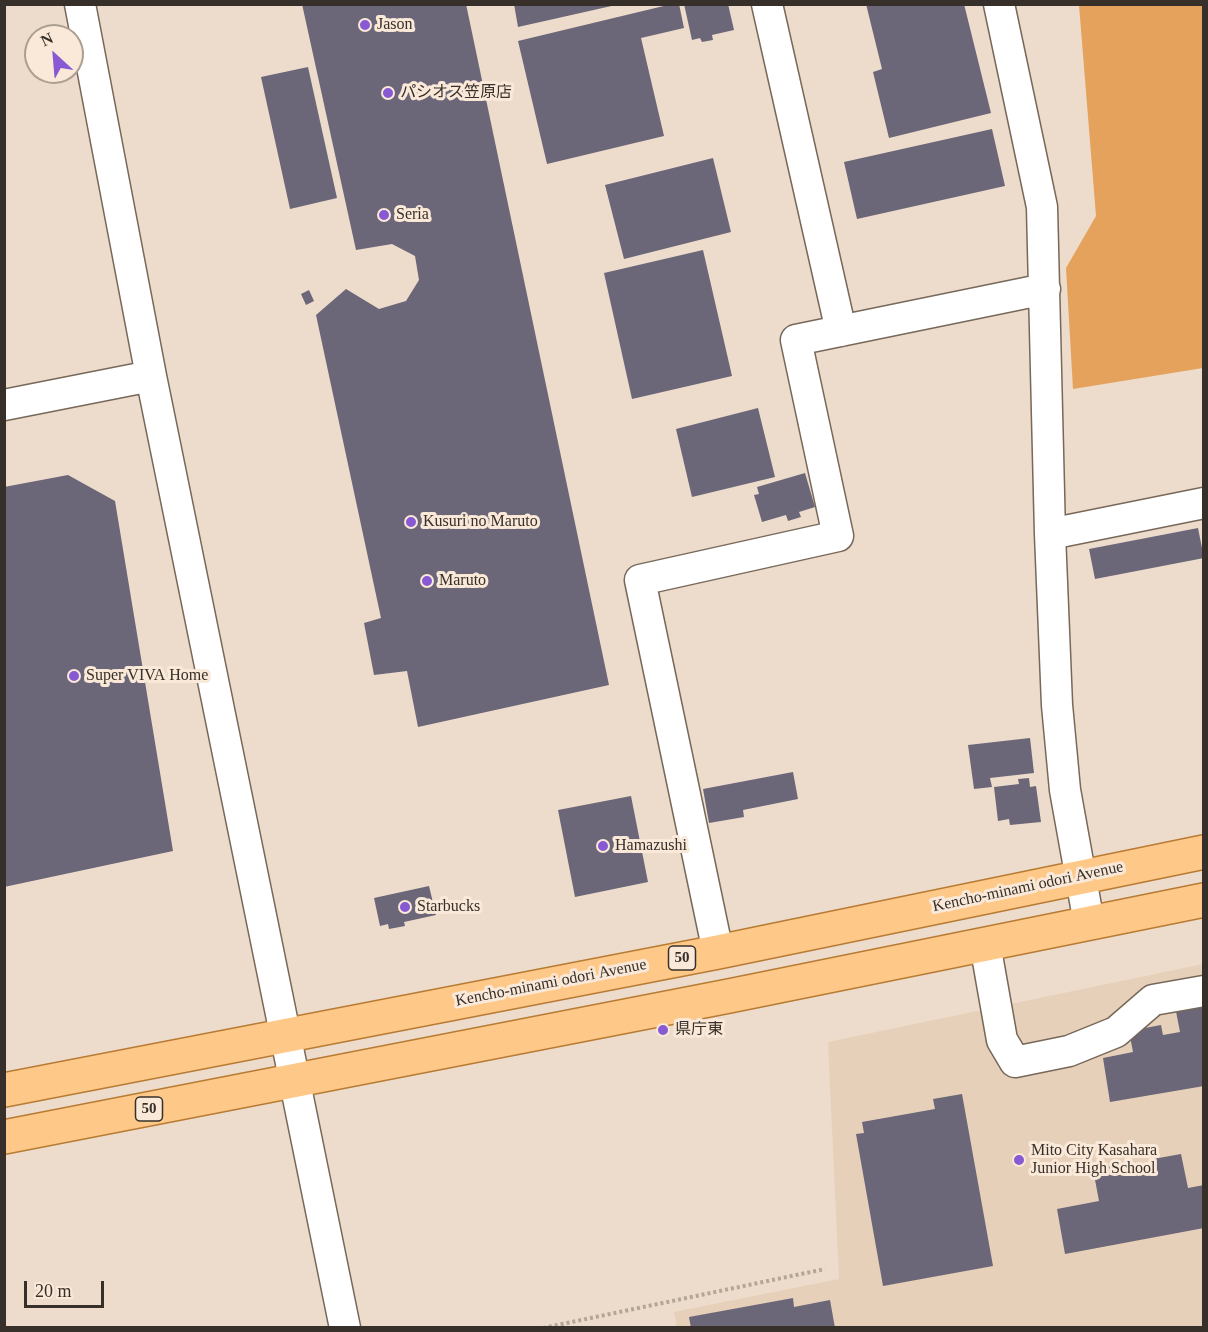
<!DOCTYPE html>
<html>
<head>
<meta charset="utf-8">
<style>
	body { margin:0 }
	#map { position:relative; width:1208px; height:1332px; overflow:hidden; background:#eddccb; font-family:"Times New Roman",serif }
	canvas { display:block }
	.frame { position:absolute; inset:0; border:6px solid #37302a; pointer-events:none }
	.north { position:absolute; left:24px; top:24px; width:60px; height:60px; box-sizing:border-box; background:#fae9d8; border:2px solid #ac9f92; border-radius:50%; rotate:334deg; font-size:16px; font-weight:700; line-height:24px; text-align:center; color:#37302a }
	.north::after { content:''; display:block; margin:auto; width:21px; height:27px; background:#8759d2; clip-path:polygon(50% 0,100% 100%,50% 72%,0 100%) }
	.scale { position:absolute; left:24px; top:1281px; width:80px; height:27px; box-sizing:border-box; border:3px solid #37302a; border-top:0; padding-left:8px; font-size:18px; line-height:21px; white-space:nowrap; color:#37302a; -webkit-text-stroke:4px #fae9d8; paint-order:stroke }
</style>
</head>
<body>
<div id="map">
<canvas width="1208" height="1332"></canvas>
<div class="frame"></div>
<div class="north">N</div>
<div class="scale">20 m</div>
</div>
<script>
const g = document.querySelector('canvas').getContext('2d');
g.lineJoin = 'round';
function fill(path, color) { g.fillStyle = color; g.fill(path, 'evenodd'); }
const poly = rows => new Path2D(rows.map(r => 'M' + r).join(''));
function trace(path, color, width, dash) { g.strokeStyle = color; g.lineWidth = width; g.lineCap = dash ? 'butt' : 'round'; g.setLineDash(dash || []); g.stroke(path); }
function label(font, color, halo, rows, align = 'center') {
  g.font = font + ' "Times New Roman","Noto Sans JP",serif'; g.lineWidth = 6; g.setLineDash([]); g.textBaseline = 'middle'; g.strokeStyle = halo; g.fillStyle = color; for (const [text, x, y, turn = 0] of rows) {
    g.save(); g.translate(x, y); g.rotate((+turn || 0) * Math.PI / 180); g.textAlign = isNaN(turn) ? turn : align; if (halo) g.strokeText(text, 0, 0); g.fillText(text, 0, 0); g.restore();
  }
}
fill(poly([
	[1203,964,1203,1327,677,1328,674,1312,839,1279,828,1042]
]), '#e6d0b9');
fill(poly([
	[1079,5,1203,5,1203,368,1073,389,1066,268,1096,216]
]), '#e4a25c');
fill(poly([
	[302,4,466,4,609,685,418,727,407,671,374,675,364,623,381,618,316,315,346,289,379,309,406,301,419,280,415,256,392,244,356,250],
	[514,4,616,4,616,5,518,27],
	[672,4,679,4,684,28,641,38,664,136,547,164,518,41],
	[684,4,728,4,734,30,712,35,713,40,702,42,700,38,692,40],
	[866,4,964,4,991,113,889,138,873,72,882,69],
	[308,67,337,198,290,209,261,77],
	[992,129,1005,186,857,219,844,162],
	[713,158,731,232,624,259,605,185],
	[703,250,732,376,632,399,604,273],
	[309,290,314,301,306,305,301,294],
	[758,408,775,477,692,497,676,429],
	[805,473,815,507,799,512,801,517,788,521,786,515,762,522,754,495,759,494,757,487],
	[68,475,115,501,173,851,4,887,4,487],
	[1198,528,1204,558,1095,579,1089,549],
	[1030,738,1034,773,990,778,992,787,974,789,968,745],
	[793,772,798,799,743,810,744,817,709,823,703,789],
	[1029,778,1030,787,1036,786,1041,822,1010,825,1009,819,998,821,994,787,1019,784,1018,779],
	[631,796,648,882,575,897,558,810],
	[429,886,436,915,404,922,405,926,389,929,388,924,380,926,374,898],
	[1204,995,1204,1086,1110,1102,1103,1058,1133,1052,1129,1031,1161,1025,1163,1035,1180,1032,1174,1001],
	[962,1094,993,1266,883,1286,856,1134,864,1133,862,1122,935,1109,933,1099],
	[1181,1154,1188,1188,1204,1185,1204,1228,1065,1254,1057,1209,1099,1201,1093,1169,1117,1164,1119,1175,1155,1168,1153,1159],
	[793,1298,794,1307,830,1300,835,1328,691,1328,689,1317]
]), '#6b6678');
const minor = poly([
	[80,4,151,376,345,1328],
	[767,4,841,331],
	[999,4,1042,207,1050,534,1057,705,1065,790,1089,923],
	[4,405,151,376],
	[1050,534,1204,503],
	[985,944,1002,1040,1015,1062,1069,1051,1116,1032,1153,1000,1204,991],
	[718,952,640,580,838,536,796,340,1045,289]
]);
const major = poly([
	[4,1090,718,952,1204,852],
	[4,1137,729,996,1204,900]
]);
trace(minor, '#77685a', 33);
trace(major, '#b87b34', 36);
trace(poly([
	[543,1328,825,1269]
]), '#b3a597', 4, [3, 3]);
trace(minor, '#fff', 30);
trace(major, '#fec888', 33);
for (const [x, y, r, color] of [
	[365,25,6,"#8759d2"],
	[388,93,6,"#8759d2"],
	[384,215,6,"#8759d2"],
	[411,522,6,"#8759d2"],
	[427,581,6,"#8759d2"],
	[74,676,6,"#8759d2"],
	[603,846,6,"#8759d2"],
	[405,907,6,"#8759d2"],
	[663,1030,6,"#8759d2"],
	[1019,1160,6,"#8759d2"]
]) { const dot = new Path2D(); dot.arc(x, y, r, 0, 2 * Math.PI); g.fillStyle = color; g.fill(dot); trace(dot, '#fae9d8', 2); }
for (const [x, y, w] of [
	[682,958,27],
	[149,1109,27]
]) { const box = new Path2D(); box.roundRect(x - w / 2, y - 12, w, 24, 4.5); g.fillStyle = '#fae9d8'; g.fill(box); trace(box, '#37302a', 1.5); }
label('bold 15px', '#37302a', null, [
	["50",682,958],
	["50",149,1109]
]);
label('16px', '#37302a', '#fae9d8', [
	["Jason",377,25],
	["パシオス笠原店",400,93],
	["Seria",396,215],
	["Kusuri no Maruto",423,522],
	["Maruto",439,581],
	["Super VIVA Home",86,676],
	["Hamazushi",615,846],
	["Starbucks",417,907],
	["県庁東",675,1030],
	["Mito City Kasahara",1031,1151],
	["Junior High School",1031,1169]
], 'left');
label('16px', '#37302a', '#fae9d8', [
	["Kencho-minami odori Avenue",1028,887,-12],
	["Kencho-minami odori Avenue",551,983,-11]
]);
</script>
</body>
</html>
